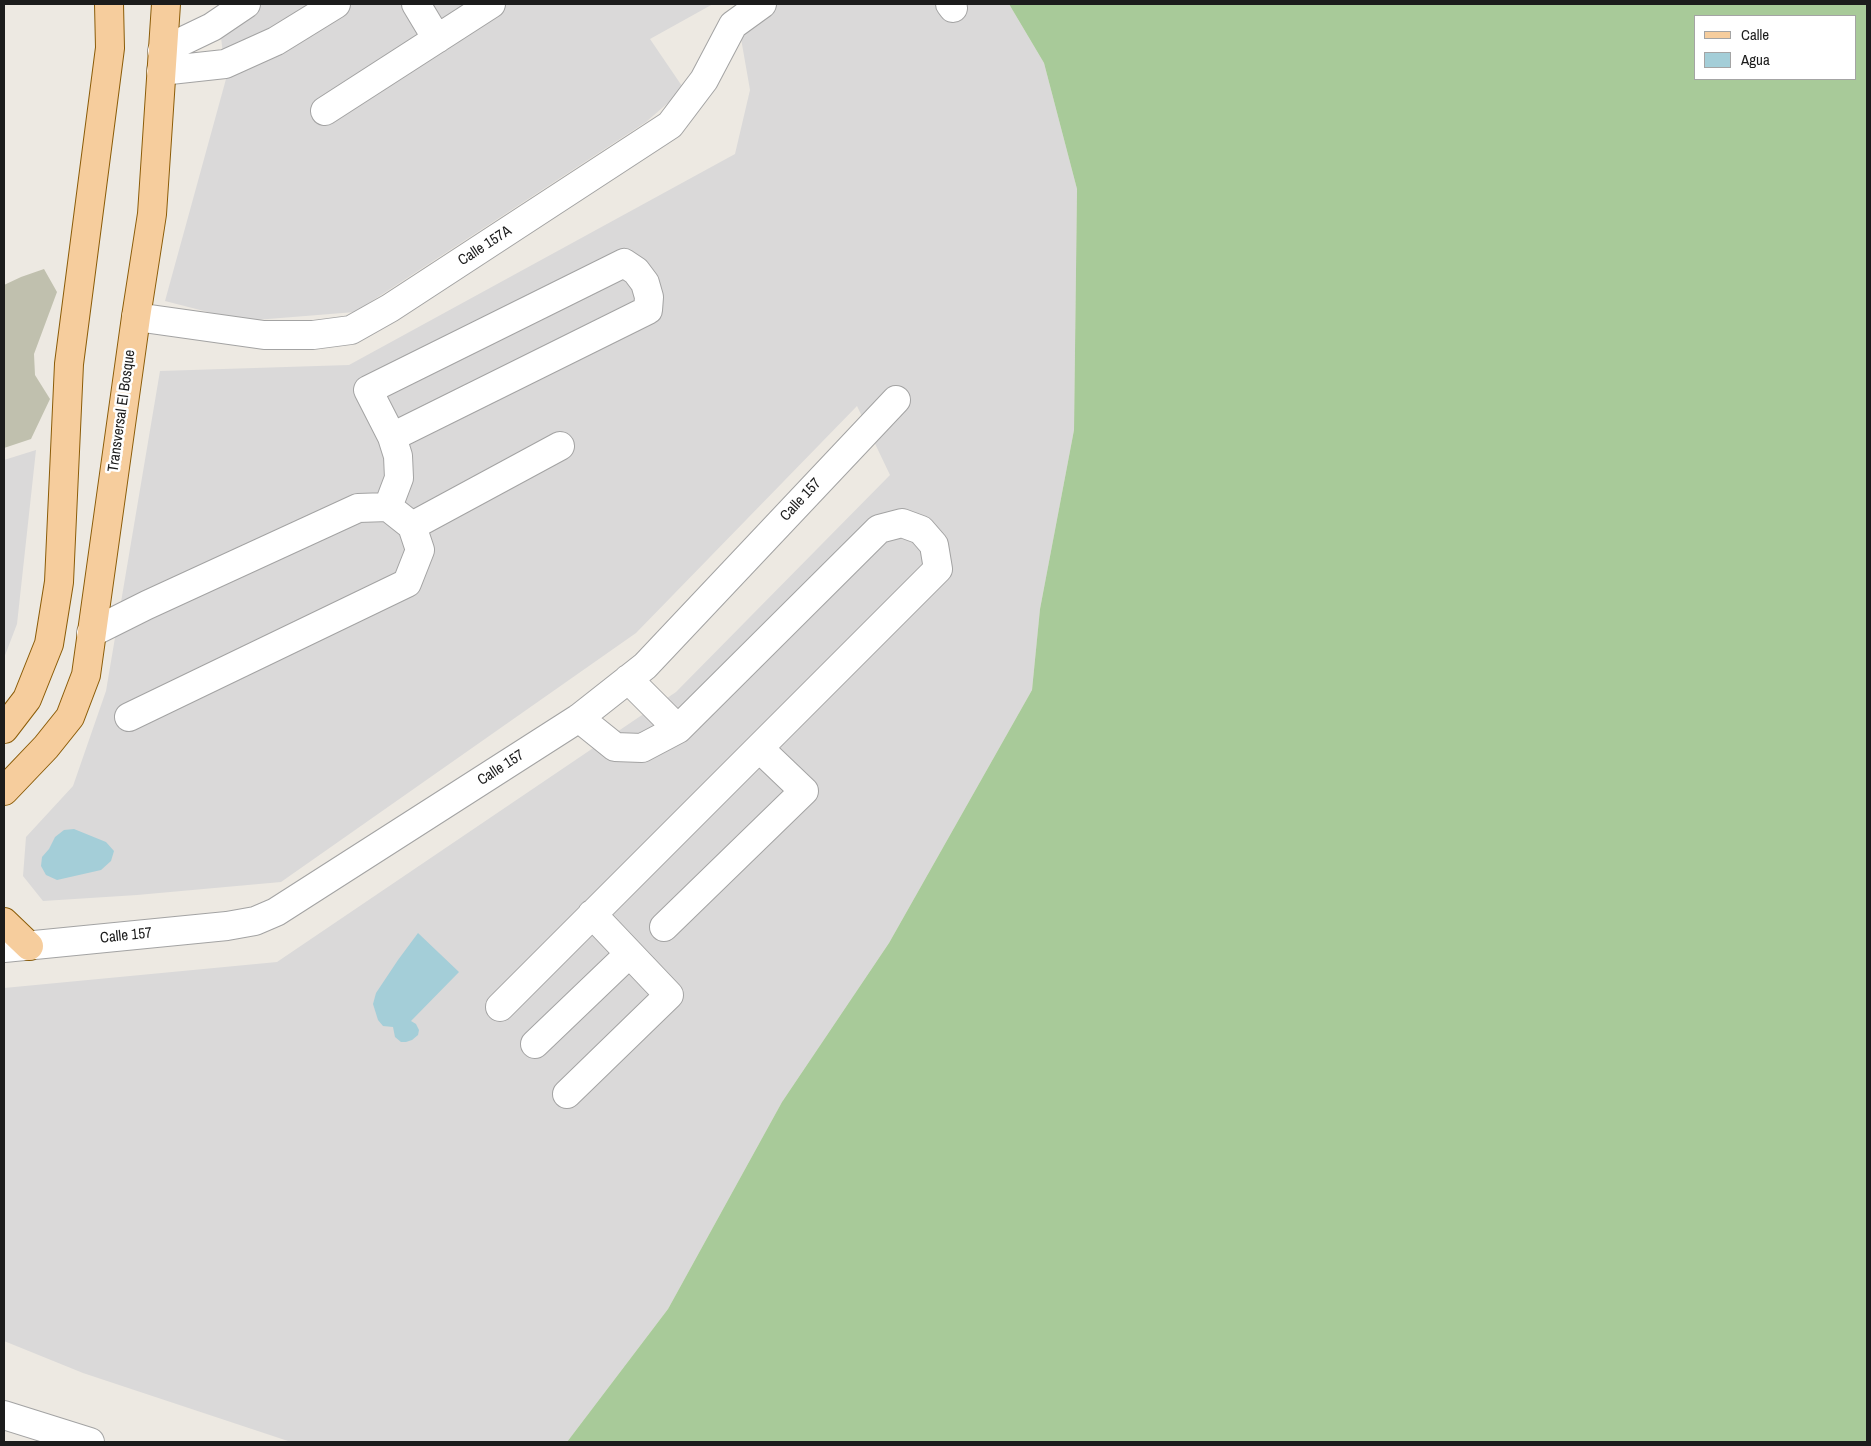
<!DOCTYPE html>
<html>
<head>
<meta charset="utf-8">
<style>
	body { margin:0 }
	#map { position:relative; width:1871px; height:1446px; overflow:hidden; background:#ede9e2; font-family:"Archivo Narrow",sans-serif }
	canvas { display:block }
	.frame { position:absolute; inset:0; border:5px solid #1c1c1c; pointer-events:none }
	.legend { position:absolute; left:1694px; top:15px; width:162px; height:65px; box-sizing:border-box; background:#fff; border:1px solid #a4a4a4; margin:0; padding:6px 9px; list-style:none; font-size:15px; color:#1c1c1c }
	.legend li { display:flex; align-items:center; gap:10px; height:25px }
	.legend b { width:25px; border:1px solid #a4a4a4 }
</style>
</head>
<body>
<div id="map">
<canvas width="1871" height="1446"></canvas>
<div class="frame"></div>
<ul class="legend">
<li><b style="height:6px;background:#f6cd9d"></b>Calle</li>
<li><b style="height:14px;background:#a4ced8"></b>Agua</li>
</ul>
</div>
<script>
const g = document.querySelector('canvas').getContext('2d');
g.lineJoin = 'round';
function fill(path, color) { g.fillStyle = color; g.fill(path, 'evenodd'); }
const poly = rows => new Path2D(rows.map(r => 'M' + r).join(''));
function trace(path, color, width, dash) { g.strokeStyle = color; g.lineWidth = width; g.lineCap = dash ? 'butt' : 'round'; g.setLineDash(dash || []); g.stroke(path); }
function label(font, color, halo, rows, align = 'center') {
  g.font = font + ' "Archivo Narrow",sans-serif'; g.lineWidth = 5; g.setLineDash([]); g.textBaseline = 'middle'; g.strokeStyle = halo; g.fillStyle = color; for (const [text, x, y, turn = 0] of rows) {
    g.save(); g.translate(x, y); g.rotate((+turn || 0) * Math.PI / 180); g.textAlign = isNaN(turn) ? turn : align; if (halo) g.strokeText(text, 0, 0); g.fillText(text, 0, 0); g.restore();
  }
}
fill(poly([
	[217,4,713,4,650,39,684,89,646,122,355,312,243,321,165,301,226,79],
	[735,4,1009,4,1044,63,1077,189,1074,430,1040,609,1032,690,889,943,782,1102,668,1309,567,1442,291,1442,83,1373,4,1341,4,988,277,962,676,692,890,475,857,406,636,633,281,882,137,895,43,901,23,876,26,837,73,786,106,691,160,371,349,365,735,154,750,90],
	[36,450,17,624,4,658,4,460]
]), '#dad9d9');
fill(poly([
	[44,269,57,292,34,354,35,375,50,399,31,439,4,448,4,285,21,277]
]), '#c0c0ae');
fill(poly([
	[1009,4,1867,4,1867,1442,567,1442,668,1309,782,1102,889,943,1032,690,1040,609,1074,430,1077,189,1044,63],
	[1695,16,1855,16,1855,79,1695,79]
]), '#a8ca99');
fill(poly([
	[74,829,106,842,114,851,111,861,101,870,57,880,46,875,41,866,42,857,49,849,55,837,64,830],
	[418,933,459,972,411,1021,416,1024,419,1030,418,1035,412,1040,406,1042,401,1042,395,1037,393,1027,383,1026,378,1020,373,1004,376,993,398,960]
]), '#a4ced8');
const minor = poly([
	[416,4,437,39],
	[950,4,953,8],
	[162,51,212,27,246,4],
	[161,71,225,64,276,41,336,4],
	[325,111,491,4],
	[136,317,264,335,313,335,351,330,390,308,670,125,704,80,733,25,762,4],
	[388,507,399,478,398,456,392,437,368,390,624,263,636,271,645,283,649,297,648,310,392,437],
	[412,526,560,446],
	[91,633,147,605,358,508,388,507,412,526,420,550,407,583,129,717],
	[628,679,678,729],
	[664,927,804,791,759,748],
	[4,948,227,926,255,921,276,912,579,718,645,666,896,400],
	[500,1007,938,569,934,545,921,530,902,523,879,529,678,729,642,748,615,747,579,718],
	[535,1044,629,954],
	[567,1094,669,995,592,914],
	[4,1415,90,1442]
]);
const major = poly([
	[4,729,27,699,49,644,59,582,69,364,110,48,109,4],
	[4,791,46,747,70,717,86,675,136,317,152,214,166,4],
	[4,922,29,946]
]);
trace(minor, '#a3a3a3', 30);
trace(major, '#8b5c08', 30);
trace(minor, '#fff', 28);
trace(major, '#f6cd9d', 28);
label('15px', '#1c1c1c', '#fff', [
	["Calle 157A",485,246,-33],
	["Transversal El Bosque",122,411,-82],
	["Calle 157",801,500,-47],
	["Calle 157",501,768,-33],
	["Calle 157",126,936,-6]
]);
</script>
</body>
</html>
